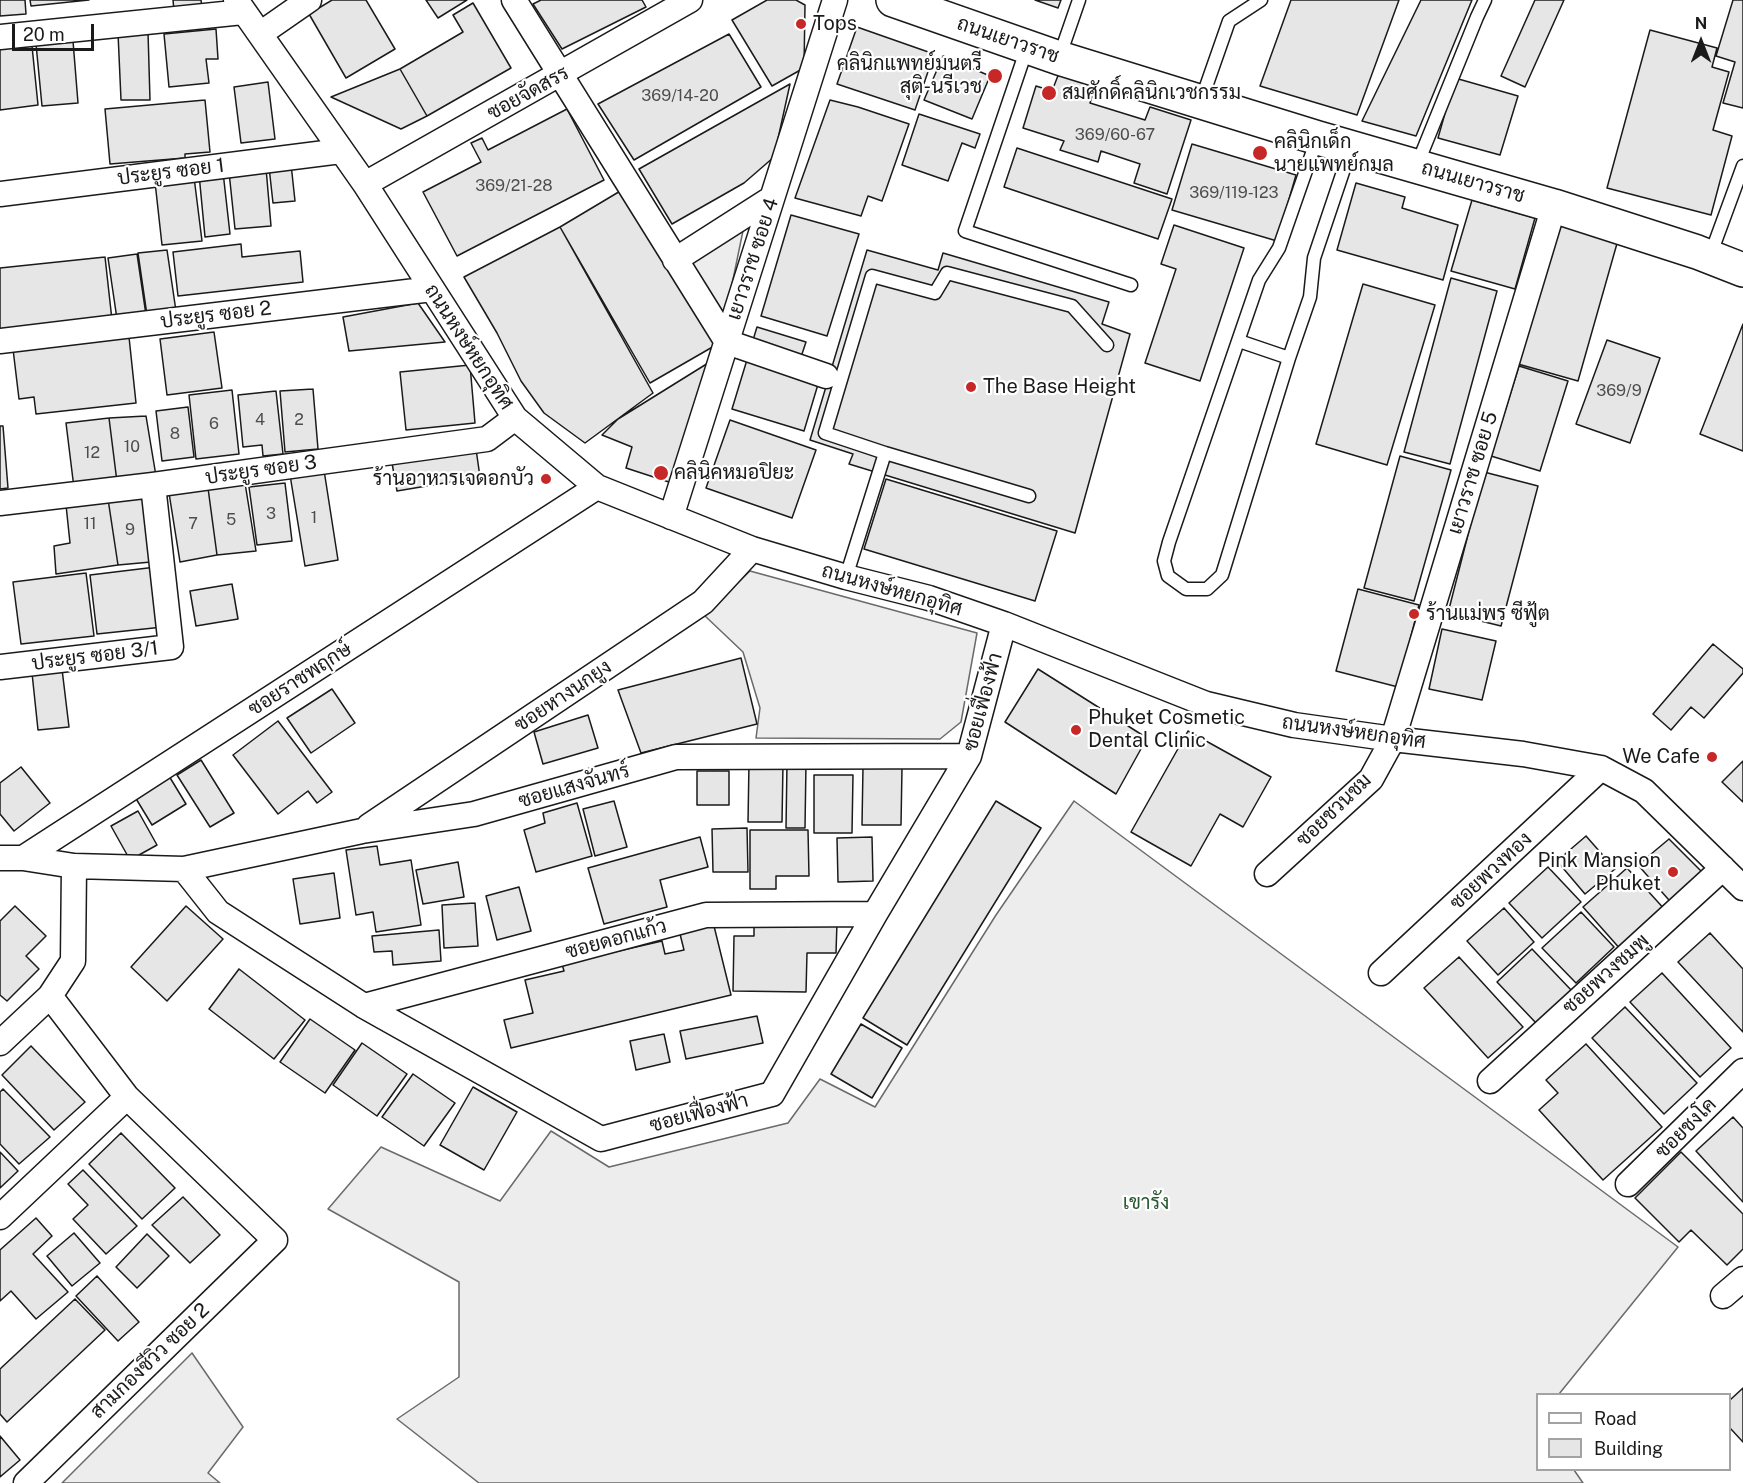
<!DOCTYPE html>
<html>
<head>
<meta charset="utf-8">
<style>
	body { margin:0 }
	#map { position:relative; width:1743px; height:1483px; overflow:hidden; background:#fff; font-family:"Public Sans",sans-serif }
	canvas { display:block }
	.legend { position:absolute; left:1536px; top:1393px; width:195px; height:78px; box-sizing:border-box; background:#fff; border:2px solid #a3a3a3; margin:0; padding:8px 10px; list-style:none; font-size:18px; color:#1a1a1a }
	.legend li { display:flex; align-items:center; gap:12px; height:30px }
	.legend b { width:30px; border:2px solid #a3a3a3 }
	.north { position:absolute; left:1671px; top:12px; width:60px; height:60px; -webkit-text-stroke:4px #fff; paint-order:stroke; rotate:0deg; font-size:16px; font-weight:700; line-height:24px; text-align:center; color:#1a1a1a }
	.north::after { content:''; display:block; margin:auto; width:21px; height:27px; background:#1a1a1a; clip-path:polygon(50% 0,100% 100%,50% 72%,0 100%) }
	.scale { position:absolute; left:12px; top:24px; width:82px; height:27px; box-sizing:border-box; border:3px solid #1a1a1a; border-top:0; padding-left:8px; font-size:18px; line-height:21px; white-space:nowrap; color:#1a1a1a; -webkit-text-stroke:4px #fff; paint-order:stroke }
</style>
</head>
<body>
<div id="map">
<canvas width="1743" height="1483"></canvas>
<ul class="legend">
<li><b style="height:8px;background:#fff"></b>Road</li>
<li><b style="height:16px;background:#e6e6e6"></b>Building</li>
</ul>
<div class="north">N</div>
<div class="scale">20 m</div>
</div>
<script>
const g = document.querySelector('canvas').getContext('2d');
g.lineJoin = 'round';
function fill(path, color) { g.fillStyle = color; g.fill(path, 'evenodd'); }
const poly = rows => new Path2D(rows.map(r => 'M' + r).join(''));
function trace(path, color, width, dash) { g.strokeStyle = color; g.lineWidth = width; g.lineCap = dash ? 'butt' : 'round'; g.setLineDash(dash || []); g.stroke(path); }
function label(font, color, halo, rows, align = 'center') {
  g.font = font + ' "Public Sans",Sarabun,sans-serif'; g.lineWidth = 4.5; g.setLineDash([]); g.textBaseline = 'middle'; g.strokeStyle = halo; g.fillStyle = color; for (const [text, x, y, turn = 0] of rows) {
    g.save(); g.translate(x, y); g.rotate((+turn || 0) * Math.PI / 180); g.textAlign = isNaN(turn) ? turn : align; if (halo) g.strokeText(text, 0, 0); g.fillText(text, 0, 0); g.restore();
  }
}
const built = poly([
	[744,226,724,323,689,260,744,226],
	[750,571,977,633,961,722,940,739,756,738,760,708,743,652,704,615,750,571],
	[1074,801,1678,1247,1559,1394,1538,1394,1538,1470,1574,1470,1583,1483,479,1483,397,1419,459,1377,459,1282,328,1209,381,1147,500,1201,551,1131,609,1167,788,1123,820,1079,875,1107,996,915,1074,801],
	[192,1353,243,1427,208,1473,220,1483,62,1483,192,1353]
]);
fill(built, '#ededed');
trace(built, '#6a6a6a', 1.5);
const building = poly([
	[0,0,25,0,26,14,0,16,0,0],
	[30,0,89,0,31,6,30,0],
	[173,0,201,0,202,8,174,11,173,0],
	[332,0,366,0,395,49,346,78,309,14,332,0],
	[426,0,467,0,438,18,426,0],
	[541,0,642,0,646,7,562,49,533,4,541,0],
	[767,0,796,0,805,5,804,68,772,86,732,20,767,0],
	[1035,0,1061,0,1058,8,1035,0],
	[1291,0,1399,0,1357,115,1260,86,1291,0],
	[1421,0,1472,0,1416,136,1362,121,1421,0],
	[1535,0,1564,0,1525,87,1501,76,1535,0],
	[1733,0,1743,0,1743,108,1723,103,1735,62,1716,56,1733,0],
	[473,3,511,68,427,116,400,69,463,32,453,15,473,3],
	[857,27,934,54,915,110,837,84,857,27],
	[216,29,218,59,206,59,209,83,169,87,164,34,216,29],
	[1650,30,1717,48,1712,67,1729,72,1713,130,1732,136,1711,215,1607,188,1650,30],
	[148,32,150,100,121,100,118,33,148,32],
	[729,34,761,87,634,160,598,104,729,34],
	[73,41,78,103,42,106,36,44,73,41],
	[32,46,38,105,0,110,0,49,32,46],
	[943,56,990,76,972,119,924,100,943,56],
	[400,69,427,116,401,129,331,97,400,69],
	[1059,73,1096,84,1090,103,1145,120,1150,107,1191,120,1167,194,1134,183,1140,164,1101,151,1098,162,1060,150,1064,141,1023,128,1036,86,1052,91,1059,73],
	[1455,78,1518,96,1500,155,1438,138,1455,78],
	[268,82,275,139,241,143,234,87,268,82],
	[790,84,774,157,744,183,672,224,639,169,790,84],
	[205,100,210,152,185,154,185,158,110,164,105,109,205,100],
	[830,100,858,107,909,124,882,201,868,196,861,216,795,198,830,100],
	[567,109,604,180,457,256,423,192,481,162,471,143,482,138,488,150,567,109],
	[919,114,980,134,975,148,962,143,948,181,902,165,919,114],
	[1192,144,1296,175,1277,241,1172,210,1192,144],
	[1017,148,1172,199,1158,239,1004,187,1017,148],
	[291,164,295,201,273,203,269,167,291,164],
	[266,168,271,226,235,229,229,172,266,168],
	[223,172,230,234,205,237,199,174,223,172],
	[194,177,202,241,162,245,155,182,194,177],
	[1356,183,1405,197,1402,208,1458,225,1443,280,1337,250,1356,183],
	[622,190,716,345,650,383,560,227,622,190],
	[1472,200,1535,218,1515,289,1451,271,1472,200],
	[791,215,859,234,827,336,761,316,791,215],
	[1558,224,1618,240,1578,381,1518,364,1558,224],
	[1174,225,1244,248,1200,381,1145,363,1176,269,1161,264,1174,225],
	[560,227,653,393,585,443,544,413,521,381,497,333,464,277,560,227],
	[241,244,242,257,300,251,303,282,178,296,173,252,241,244],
	[167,250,176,311,147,315,138,253,167,250],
	[867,250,938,270,943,253,1109,302,1102,324,1130,334,1075,533,849,464,853,454,810,440,867,250],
	[137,254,146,315,117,319,108,258,137,254],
	[105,257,112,320,0,332,0,268,105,257],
	[1451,278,1497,291,1450,464,1404,452,1451,278],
	[1363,284,1435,305,1387,465,1316,444,1363,284],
	[418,303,445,342,349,351,343,317,418,303],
	[1743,324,1743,451,1700,434,1743,324],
	[757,327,806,342,799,363,822,371,804,431,732,409,757,327],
	[214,332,222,388,167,395,160,339,214,332],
	[129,337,136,403,36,414,34,397,19,399,13,349,129,337],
	[1607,340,1660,358,1630,443,1576,424,1607,340],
	[713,360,672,483,626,468,632,447,602,435,618,419,713,360],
	[470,365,475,423,406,430,400,372,470,365],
	[1519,366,1568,381,1540,471,1491,456,1519,366],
	[313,389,318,449,285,452,280,391,313,389],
	[232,390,239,454,196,459,189,395,232,390],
	[276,391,283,454,263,456,262,445,243,447,238,395,276,391],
	[188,407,194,457,162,461,156,411,188,407],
	[146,416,156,476,117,482,109,418,146,416],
	[109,418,117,482,74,488,66,423,109,418],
	[730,420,816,450,792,518,706,488,730,420],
	[0,426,3,426,8,488,0,489,0,426],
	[476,449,480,477,397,491,392,463,476,449],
	[1400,456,1451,470,1414,601,1364,588,1400,456],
	[324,470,338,560,305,566,290,475,324,470],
	[1484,472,1538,486,1501,626,1448,613,1484,472],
	[886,479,1057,531,1035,601,864,549,886,479],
	[245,483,256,551,217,555,208,488,245,483],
	[285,483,292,541,257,545,249,487,285,483],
	[208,488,217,555,180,562,169,493,208,488],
	[145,494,151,562,118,565,108,499,145,494],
	[108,499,118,565,56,574,54,546,70,543,66,505,108,499],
	[156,567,163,627,97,634,90,575,156,567],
	[86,573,94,636,21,644,13,582,86,573],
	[232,584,238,619,196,626,190,591,232,584],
	[1358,589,1419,605,1398,687,1336,671,1358,589],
	[1442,629,1496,641,1482,700,1429,689,1442,629],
	[1713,644,1743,669,1743,673,1704,718,1691,707,1671,730,1653,714,1713,644],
	[741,658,757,724,641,753,618,690,741,658],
	[62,669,69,727,38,730,32,673,62,669],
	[1038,669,1147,738,1116,794,1005,722,1038,669],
	[332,689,355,723,311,753,287,718,332,689],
	[588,715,598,748,543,764,534,732,588,715],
	[278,721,332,792,317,803,308,791,278,814,233,755,278,721],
	[1188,731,1271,777,1243,827,1220,814,1191,866,1131,832,1188,731],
	[201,760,234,813,210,827,177,775,201,760],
	[1743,761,1743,802,1722,782,1743,761],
	[749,763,783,764,782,822,748,822,749,763],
	[787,763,806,763,805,828,786,828,787,763],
	[21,767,50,803,14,831,0,814,0,783,21,767],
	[863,767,902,768,901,825,862,825,863,767],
	[697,771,729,771,729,805,697,805,697,771],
	[814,775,853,775,852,833,814,833,814,775],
	[169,776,186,804,152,825,135,797,169,776],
	[614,801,627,847,595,856,583,809,614,801],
	[996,801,1041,828,907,1045,863,1018,996,801],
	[577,803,592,856,536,872,524,830,545,823,543,813,577,803],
	[138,811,157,845,130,860,111,826,138,811],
	[747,828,748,872,713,872,712,829,747,828],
	[750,830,808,830,809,876,776,876,776,889,750,889,750,830],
	[1586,836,1615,869,1585,894,1557,861,1586,836],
	[700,837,708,867,660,880,667,907,604,924,588,868,700,837],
	[872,837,873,881,838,882,837,838,872,837],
	[1669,839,1708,878,1676,908,1638,865,1669,839],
	[377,846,380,865,411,860,421,925,376,932,373,912,356,915,346,850,377,846],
	[458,862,464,897,423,904,416,870,458,862],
	[1548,867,1581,902,1542,938,1509,903,1548,867],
	[1627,868,1667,912,1622,951,1583,907,1627,868],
	[334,873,340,918,300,924,293,879,334,873],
	[519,887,531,931,497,940,486,896,519,887],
	[475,903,478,946,444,948,442,905,475,903],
	[15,906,46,936,26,956,39,969,7,1001,0,995,0,921,15,906],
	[186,906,223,939,167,1001,131,967,186,906],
	[1504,908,1534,942,1498,975,1467,941,1504,908],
	[1581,912,1614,947,1576,983,1542,948,1581,912],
	[754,920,837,922,836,953,807,953,806,992,733,991,734,936,754,936,754,920],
	[713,922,731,995,511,1048,504,1020,533,1013,525,980,564,971,562,964,662,941,665,954,684,950,679,930,713,922],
	[439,930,441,961,393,965,392,951,374,952,372,936,439,930],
	[1710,933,1743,969,1743,1032,1678,962,1710,933],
	[1532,949,1572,991,1537,1024,1497,982,1532,949],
	[1459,957,1523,1027,1488,1058,1424,988,1459,957],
	[239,969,305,1020,274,1059,209,1009,239,969],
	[1662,973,1731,1048,1700,1077,1630,1002,1662,973],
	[1625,1007,1697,1083,1664,1114,1592,1038,1625,1007],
	[757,1016,763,1043,686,1059,680,1031,757,1016],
	[310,1019,355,1050,325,1093,280,1062,310,1019],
	[861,1024,902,1048,872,1098,831,1074,861,1024],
	[664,1034,670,1062,636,1070,630,1041,664,1034],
	[362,1043,407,1074,377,1116,333,1085,362,1043],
	[1586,1044,1662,1127,1603,1180,1539,1110,1558,1093,1546,1080,1586,1044],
	[31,1046,85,1102,54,1130,2,1075,31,1046],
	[413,1074,455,1103,424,1146,382,1117,413,1074],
	[473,1087,517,1112,484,1170,440,1145,473,1087],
	[3,1089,50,1137,19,1164,0,1144,0,1092,3,1089],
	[1733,1117,1743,1128,1743,1202,1696,1151,1733,1117],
	[121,1133,175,1188,142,1219,89,1164,121,1133],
	[0,1152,18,1171,0,1188,0,1152],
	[1681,1152,1743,1214,1743,1249,1727,1265,1691,1230,1679,1242,1635,1198,1681,1152],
	[83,1170,137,1226,106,1254,73,1219,88,1205,68,1184,83,1170],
	[183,1197,220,1235,190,1263,152,1225,183,1197],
	[36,1218,52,1236,33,1254,68,1292,36,1319,11,1291,0,1301,0,1250,36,1218],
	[74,1233,100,1263,72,1286,47,1256,74,1233],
	[147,1234,169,1256,137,1288,116,1267,147,1234],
	[97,1276,139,1322,118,1341,76,1296,97,1276],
	[75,1299,105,1330,7,1422,0,1414,0,1369,75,1299],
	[1743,1388,1743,1442,1730,1428,1730,1400,1743,1388],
	[0,1436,20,1460,0,1477,0,1436]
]);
fill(building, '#e6e6e6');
trace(building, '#1a1a1a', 1.5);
const lane = poly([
	[1027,48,965,231,1131,285],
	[1060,55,1079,0],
	[1201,101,1229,21,1261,0],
	[1317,139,1279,248,1259,280,1169,542,1164,561,1168,576,1186,589,1207,589,1222,575,1289,358,1310,297,1314,258,1351,148],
	[1417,165,1477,17,1485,0],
	[1710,256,1743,166],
	[1239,341,1289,358],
	[1029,496,885,453,825,433,872,276,935,293,947,273,1072,306,1107,345],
	[846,577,885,453]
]);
const street = poly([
	[236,0,365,184,515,418,597,487,752,549,846,577,929,598,1004,624,1206,704,1294,725,1393,739,1523,754,1601,768,1644,791,1743,888],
	[514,0,727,342,826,376],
	[260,34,309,0],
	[0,37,243,12],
	[365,184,690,0],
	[0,194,341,151],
	[675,260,772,198],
	[0,341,432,289],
	[0,503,153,485,487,439,515,418],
	[671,517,835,0],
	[0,667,171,647,153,485],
	[369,826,703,602,752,549],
	[0,858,23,858,74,866,184,869,362,831,474,814,676,757,969,756],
	[23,858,597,487],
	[184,869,218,912,364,1006,601,1139,772,1094,875,914,969,756,1004,624],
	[1267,874,1371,779,1393,739,1554,206],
	[1381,973,1601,768],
	[364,1006,706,915,875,914],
	[0,1043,50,996,73,961,74,866],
	[1490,1081,1723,868],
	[1628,1184,1743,1071],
	[0,1217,127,1097],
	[1723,1296,1743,1279],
	[26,1483,275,1240,127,1097,50,996]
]);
const secondary = poly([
	[893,0,1059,58,1318,138,1554,206,1697,252,1743,270]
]);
trace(lane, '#1a1a1a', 15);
trace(street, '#1a1a1a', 27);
trace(secondary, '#1a1a1a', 36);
trace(lane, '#fff', 12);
trace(street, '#fff', 24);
trace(secondary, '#fff', 33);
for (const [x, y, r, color] of [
	[801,24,6,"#c62828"],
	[995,76,8,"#c62828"],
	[1049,93,8,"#c62828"],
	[1260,153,8,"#c62828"],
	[971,387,6,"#c62828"],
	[661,473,8,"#c62828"],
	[546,479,6,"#c62828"],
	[1414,614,6,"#c62828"],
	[1076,730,6,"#c62828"],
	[1712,757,6,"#c62828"],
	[1673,872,6,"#c62828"]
]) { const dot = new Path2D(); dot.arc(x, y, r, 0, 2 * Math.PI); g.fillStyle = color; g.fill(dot); trace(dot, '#fff', 2); }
label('16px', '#4d4d4d', null, [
	["369/14-20",680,96],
	["369/60-67",1115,135],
	["369/21-28",514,186],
	["369/119-123",1234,193],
	["369/9",1619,391],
	["4",260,420],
	["2",299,420],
	["6",214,424],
	["8",175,434],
	["10",132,447],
	["12",92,453],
	["3",271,514],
	["1",314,518],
	["5",231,520],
	["11",90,524],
	["7",193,524],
	["9",130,530]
]);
label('20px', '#1a1a1a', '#fff', [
	["Tops",813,24],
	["คลินิกแพทย์มนตรี",982,64,"right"],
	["สุติ-นรีเวช",982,87,"right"],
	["สมศักดิ์คลินิกเวชกรรม",1062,93],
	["คลินิกเด็ก",1274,142],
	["นายแพทย์กมล",1274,165],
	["The Base Height",983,387],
	["คลินิคหมอปิยะ",674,473],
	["ร้านอาหารเจดอกบัว",534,479,"right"],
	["ร้านแม่พร ซีฟู้ต",1426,614],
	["Phuket Cosmetic",1088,718],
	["Dental Clinic",1088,741],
	["We Cafe",1700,757,"right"],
	["Pink Mansion",1661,861,"right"],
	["Phuket",1661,884,"right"]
], 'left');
label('20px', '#1a1a1a', '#fff', [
	["ถนนเยาวราช",1008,40,19],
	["ซอยจัดสรร",528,93,-29],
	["ประยูร ซอย 1",171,172,-7],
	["ถนนเยาวราช",1473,182,16],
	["เยาวราช ซอย 4",753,259,-72],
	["ประยูร ซอย 2",216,315,-7],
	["ถนนหงษ์หยกอุทิศ",469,347,57],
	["ประยูร ซอย 3",261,470,-8],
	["เยาวราช ซอย 5",1473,473,-73],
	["ถนนหงษ์หยกอุทิศ",892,590,16],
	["ประยูร ซอย 3/1",95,656,-7],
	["ซอยราชพฤกษ์",300,679,-33],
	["ซอยหางนกยูง",563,696,-34],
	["ซอยเฟื่องฟ้า",983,702,-75],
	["ถนนหงษ์หยกอุทิศ",1354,732,8],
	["ซอยแสงจันทร์",574,786,-16],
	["ซอยชวนชม",1334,810,-44],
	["ซอยพวงทอง",1491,871,-43],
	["ซอยดอกแก้ว",616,939,-15],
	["ซอยพวงชมพู",1606,974,-42],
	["ซอยเฟื่องฟ้า",699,1113,-15],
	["ซอยชงโค",1686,1128,-45],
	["สามกองซีวิว ซอย 2",150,1361,-44]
]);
label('20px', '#2b5a34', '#fff', [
	["เขารัง",1146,1203]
]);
</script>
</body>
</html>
